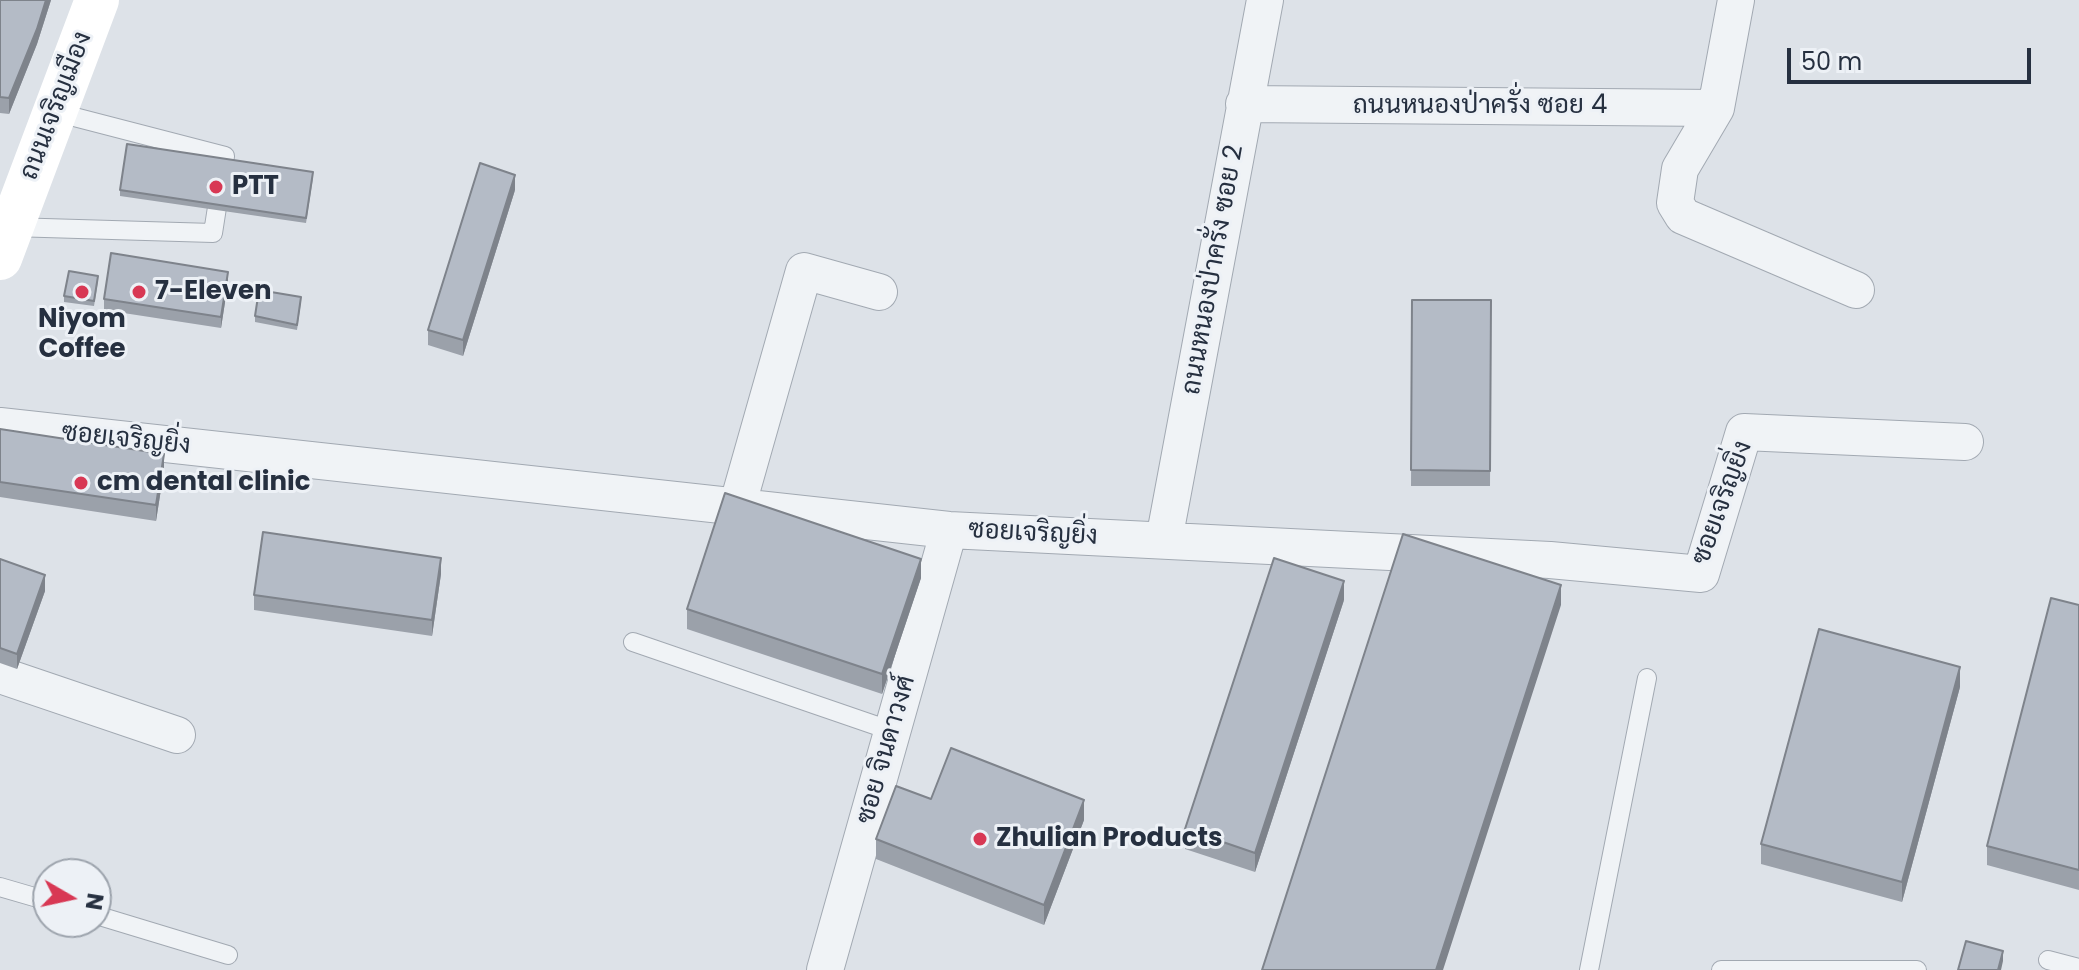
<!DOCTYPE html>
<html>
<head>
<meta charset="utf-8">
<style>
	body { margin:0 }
	#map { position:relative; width:2079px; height:970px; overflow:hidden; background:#dde2e8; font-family:Poppins,sans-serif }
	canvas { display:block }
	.north { position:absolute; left:32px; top:858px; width:80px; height:80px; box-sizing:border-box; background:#edf1f6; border:2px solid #9da4ad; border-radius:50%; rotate:99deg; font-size:22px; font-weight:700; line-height:32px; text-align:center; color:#263040 }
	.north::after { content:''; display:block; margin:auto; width:28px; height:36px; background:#d83854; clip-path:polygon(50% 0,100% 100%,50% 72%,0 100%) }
	.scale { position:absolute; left:1787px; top:48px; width:244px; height:36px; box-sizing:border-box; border:4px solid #263040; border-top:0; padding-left:10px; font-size:24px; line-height:28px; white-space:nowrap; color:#263040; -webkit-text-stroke:6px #edf1f6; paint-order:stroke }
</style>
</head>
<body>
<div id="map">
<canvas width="2079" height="970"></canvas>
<div class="north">N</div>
<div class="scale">50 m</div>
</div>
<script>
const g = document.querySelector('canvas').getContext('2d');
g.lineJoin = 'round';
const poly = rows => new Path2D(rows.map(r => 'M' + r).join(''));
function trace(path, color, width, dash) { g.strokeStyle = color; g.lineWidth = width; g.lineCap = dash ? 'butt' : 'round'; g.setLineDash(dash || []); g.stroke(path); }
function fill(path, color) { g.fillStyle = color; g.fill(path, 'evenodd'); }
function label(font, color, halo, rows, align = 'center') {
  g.font = font + ' Poppins,Sarabun,sans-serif'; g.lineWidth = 6; g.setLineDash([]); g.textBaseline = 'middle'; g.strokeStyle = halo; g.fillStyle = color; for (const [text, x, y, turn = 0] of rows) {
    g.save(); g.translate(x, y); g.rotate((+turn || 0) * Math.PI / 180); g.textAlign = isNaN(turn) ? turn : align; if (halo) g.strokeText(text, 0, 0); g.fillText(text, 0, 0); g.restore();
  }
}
const service = poly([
	[11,227,213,233,225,156,55,112],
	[633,642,892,731],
	[0,887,48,901],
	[96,915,228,955],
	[2048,960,2079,968],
	[1589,970,1647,678],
	[1721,970,1917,970]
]);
const minor = poly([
	[1736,0,1716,108,1680,169,1675,203,1683,216,1856,290],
	[1244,104,1716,108],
	[0,426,949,530,1550,560,1701,574,1744,432,1965,442],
	[737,507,804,271,879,292],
	[1164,540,1265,0],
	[0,675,177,735],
	[825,970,949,530]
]);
trace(service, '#a2a9b2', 20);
trace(minor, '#a2a9b2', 38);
trace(service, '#f0f3f6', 18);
trace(minor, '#f0f3f6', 36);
trace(poly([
	[0,258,97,0]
]), '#fff', 44);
fill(poly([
	[0,0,51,0,37,44,9,114,0,113],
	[313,178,306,223,120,196,120,190],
	[515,190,463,356,428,345,428,330],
	[98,281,94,306,64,302,64,296],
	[228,283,221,328,104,310,104,299],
	[1412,300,1491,300,1490,486,1411,486],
	[301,302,297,330,255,322,255,316],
	[0,429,164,470,156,521,0,497],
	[0,559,45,591,17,669,0,663],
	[441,574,432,636,254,610,254,595],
	[921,578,882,694,687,629,687,609],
	[1344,600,1255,872,1185,849,1185,829],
	[2079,605,2079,890,1987,865,1987,846],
	[1960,687,1902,902,1761,864,1761,844],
	[931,799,1084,820,1044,925,876,859,876,839]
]), '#9ba1aa');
fill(poly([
	[46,0,51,0,37,44,9,114,9,98],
	[515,175,515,190,463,356,463,340],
	[228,272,228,283,221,328,221,317],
	[164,454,164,470,156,521,156,505],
	[441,558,441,574,432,636,432,620],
	[921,559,921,578,882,694,882,674],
	[45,575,45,591,17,669,17,654],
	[1344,581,1344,600,1255,872,1255,853],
	[1561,585,1561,605,1443,970,1436,970],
	[1960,667,1960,687,1902,902,1902,882],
	[1084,800,1084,820,1044,925,1044,905],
	[2003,951,2003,961,2001,970,1998,970]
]), '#7e838b');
const building = poly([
	[0,0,46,0,37,29,9,98,0,97,0,0],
	[127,144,313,172,306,218,120,190,127,144],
	[480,163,515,175,463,340,428,330,480,163],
	[111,253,228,272,221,317,104,299,111,253],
	[69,271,98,276,94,301,64,296,69,271],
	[259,290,301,297,297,325,255,316,259,290],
	[1412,300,1491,300,1490,471,1411,470,1412,300],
	[0,429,164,454,156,505,0,482,0,429],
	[725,493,921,559,882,674,687,609,725,493],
	[263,532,441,558,432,620,254,595,263,532],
	[1403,534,1561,585,1436,970,1262,970,1403,534],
	[1274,558,1344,581,1255,853,1185,829,1274,558],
	[0,559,45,575,17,654,0,648,0,559],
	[2051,598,2079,605,2079,870,1987,846,2051,598],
	[1819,629,1960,667,1902,882,1761,844,1819,629],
	[951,748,1084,800,1044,905,876,839,896,786,931,799,951,748],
	[1966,941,2003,951,1998,970,1958,970,1966,941]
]);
fill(building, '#b4bbc6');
trace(building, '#7e838b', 2);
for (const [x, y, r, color] of [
	[216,187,8,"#d83854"],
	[82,292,8,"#d83854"],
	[139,292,8,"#d83854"],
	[81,483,8,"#d83854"],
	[980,839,8,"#d83854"]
]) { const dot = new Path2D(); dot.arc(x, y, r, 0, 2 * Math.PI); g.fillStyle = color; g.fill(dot); trace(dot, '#edf1f6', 3); }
label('26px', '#263040', '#edf1f6', [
	["ถนนเจริญเมือง",57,106,-69],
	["ถนนหนองป่าครั่ง ซอย 4",1480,106],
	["ถนนหนองป่าครั่ง ซอย 2",1214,270,-80],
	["ซอยเจริญยิ่ง",126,440,6],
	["ซอยเจริญยิ่ง",1723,503,-70],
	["ซอยเจริญยิ่ง",1033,534,3],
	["ซอย จินดาวงศ์",887,750,-74]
]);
label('bold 26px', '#263040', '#edf1f6', [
	["PTT",232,187],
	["7-Eleven",155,292],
	["Niyom",82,320,"center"],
	["Coffee",82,350,"center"],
	["cm dental clinic",97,483],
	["Zhulian Products",996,839]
], 'left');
</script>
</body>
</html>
